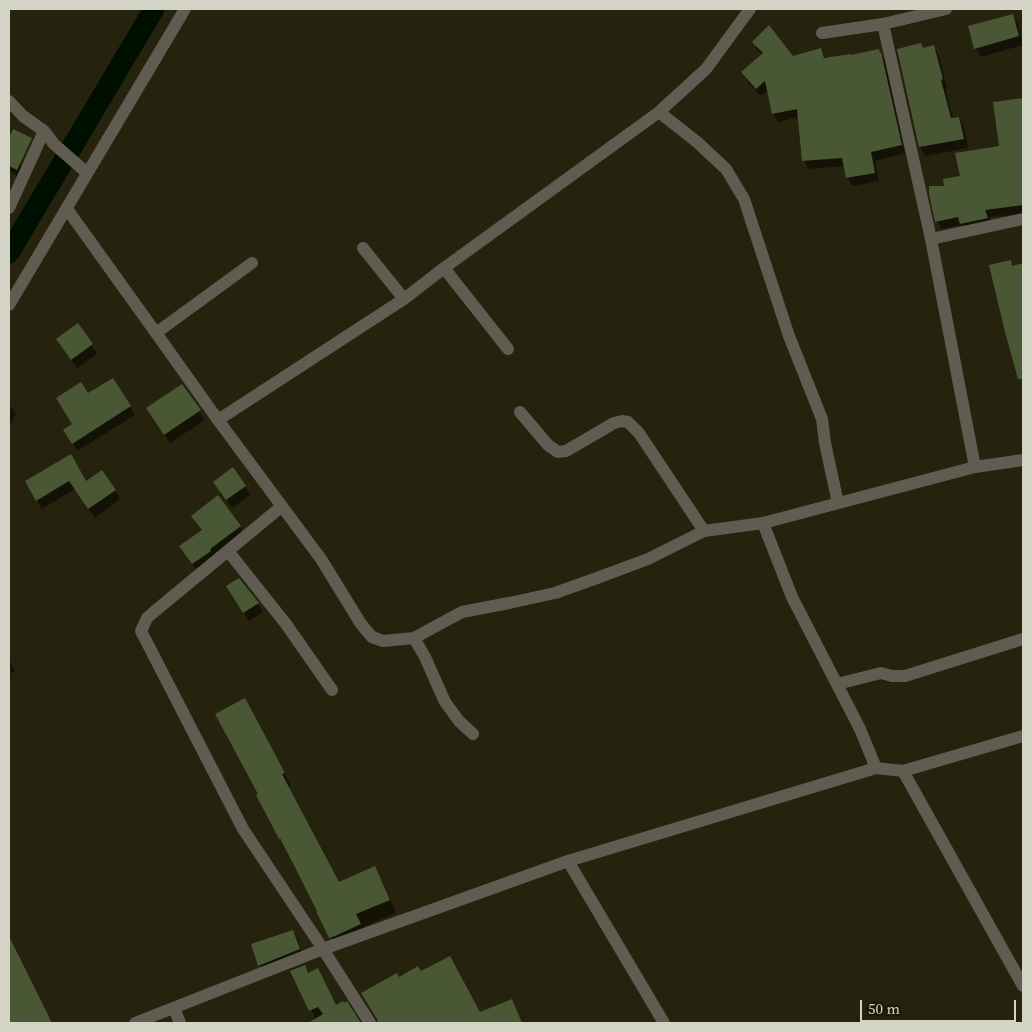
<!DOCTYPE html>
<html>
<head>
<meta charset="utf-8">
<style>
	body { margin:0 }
	#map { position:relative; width:1032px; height:1032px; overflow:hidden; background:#25230d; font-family:"Source Serif 4",serif }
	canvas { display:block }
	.frame { position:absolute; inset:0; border:10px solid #d4d4c6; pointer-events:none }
	.scale { position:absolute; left:860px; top:1000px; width:156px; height:22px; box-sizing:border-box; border:2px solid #d4d4c6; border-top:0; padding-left:6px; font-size:15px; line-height:18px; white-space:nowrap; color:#d4d4c6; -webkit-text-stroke:4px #1c1a04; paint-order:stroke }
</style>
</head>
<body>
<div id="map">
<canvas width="1032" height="1032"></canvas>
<div class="frame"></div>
<div class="scale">50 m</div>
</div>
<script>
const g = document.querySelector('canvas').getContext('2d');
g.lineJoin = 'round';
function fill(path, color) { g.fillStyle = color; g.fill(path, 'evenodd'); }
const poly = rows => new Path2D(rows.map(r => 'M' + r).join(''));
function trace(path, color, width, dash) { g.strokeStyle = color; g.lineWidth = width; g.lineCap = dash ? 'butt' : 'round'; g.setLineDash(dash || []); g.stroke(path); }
fill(poly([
	[1012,15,1018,24,1023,45,981,57,975,48],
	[753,42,793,58,821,50,826,59,879,51,885,62,905,153,875,161,879,181,852,186,848,178,845,166,808,169,804,160,799,117,778,122,773,114,768,90,761,96,747,81,743,72,763,55,758,51],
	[934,47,939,56,947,88,945,89,953,119,959,118,964,127,968,148,925,156,920,147,898,50,924,49],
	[1023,99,1023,214,989,217,991,226,966,232,962,225,941,229,937,221,946,187,961,177,1001,147,995,103],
	[9,145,26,172,22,179,9,171],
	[1010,261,1013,267,1023,264,1023,362,1018,364],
	[78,325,97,354,77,368,63,349],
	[113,380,135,415,77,451,65,430,74,425,88,395],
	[182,386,205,420,170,443,153,418],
	[9,404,16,414,9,426],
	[70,456,86,482,115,490,120,499,95,518,75,489,42,509,26,482],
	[245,486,250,495,232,508,220,492],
	[218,497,240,527,245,536,198,572,186,555,203,532,193,516],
	[227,586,258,604,263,612,249,621],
	[9,659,15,671,9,674],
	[252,712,291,786,289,787,339,883,375,868,382,881,396,913,363,927,367,937,338,950,260,795],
	[293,931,298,940,304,959,265,974,260,965],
	[9,937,19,956,18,956,52,1023,9,1023],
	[304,966,309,973,336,1007,346,1003,359,1023,330,1023,325,1015,316,1019,292,971],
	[421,973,480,1013,512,1000,522,1023,478,1023,477,1021,473,1023,379,1023,399,978]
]), '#0007');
trace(poly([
	[9,253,154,9]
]), '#001000', 21);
fill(poly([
	[1013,14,1019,36,974,49,968,26],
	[769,25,793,56,821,48,824,58,850,54,850,55,879,49,880,53,881,52,902,145,871,152,875,173,846,178,842,158,802,161,797,109,772,114,765,81,756,89,741,72,763,53,752,42],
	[921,43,923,48,934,45,943,79,941,80,951,118,959,117,964,139,919,147,897,49],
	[1023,98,1023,205,985,210,988,218,960,224,958,217,935,222,929,194,929,186,944,186,943,179,960,176,955,153,999,146,993,102],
	[13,129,32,138,17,170,9,166,9,138],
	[1011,260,1012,266,1023,263,1023,379,1018,379,1005,332,989,265],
	[78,323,93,344,71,360,56,339],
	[113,378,131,406,72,444,63,430,72,424,56,398,81,382,88,393],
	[182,384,201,410,164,435,146,408],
	[71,454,86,481,102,470,116,490,88,509,69,481,36,501,25,481],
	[233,467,246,486,226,500,213,482],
	[218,495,241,526,210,549,211,551,192,564,179,546,202,530,191,516],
	[239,578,259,603,243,613,226,586],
	[245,698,285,773,282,774,339,882,375,866,390,900,356,914,361,924,335,936,329,938,316,911,317,911,280,838,279,839,256,795,258,794,215,714],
	[293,930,300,949,258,966,251,944],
	[9,936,52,1023,9,1023],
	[450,956,480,1012,512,999,522,1023,378,1023,377,1019,361,993,397,973,399,977,418,966,421,971],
	[305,965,308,973,318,968,336,1005,343,1001,344,1003,347,1001,361,1023,308,1023,323,1014,318,1007,309,1011,290,971]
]), '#495735');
trace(poly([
	[883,24,931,239,975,467],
	[822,33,883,24,946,9],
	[9,101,23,116,44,131,54,144,87,173],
	[659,112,697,142,726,169,744,199,789,336,822,419,825,443,838,503],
	[9,208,44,131],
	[67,209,156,333,218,420,321,559,361,624,372,637,383,641,414,638],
	[931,239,1023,219],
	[363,248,404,299],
	[444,268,508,349],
	[9,305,185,9],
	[156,333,252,263],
	[520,412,548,445,558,452,566,451,614,423,622,421,628,422,639,433,704,531,763,523],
	[218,420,404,299,444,268,659,112,706,69,750,9],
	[281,507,155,611,147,618,141,631,243,829,323,949,370,1023],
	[228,551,286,624,332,690],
	[837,684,881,673,892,676,905,676,1023,639],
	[473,734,459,721,445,702,425,657,414,638,462,612,509,603,555,593,597,578,648,559,704,531],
	[876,768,860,729,792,597,763,523,975,467,1023,460],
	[903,771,1023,986],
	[568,861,664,1023],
	[174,1008,180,1023],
	[135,1023,323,949,568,861,876,768,903,771,1023,736]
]), '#615c52', 12);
</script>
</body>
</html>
